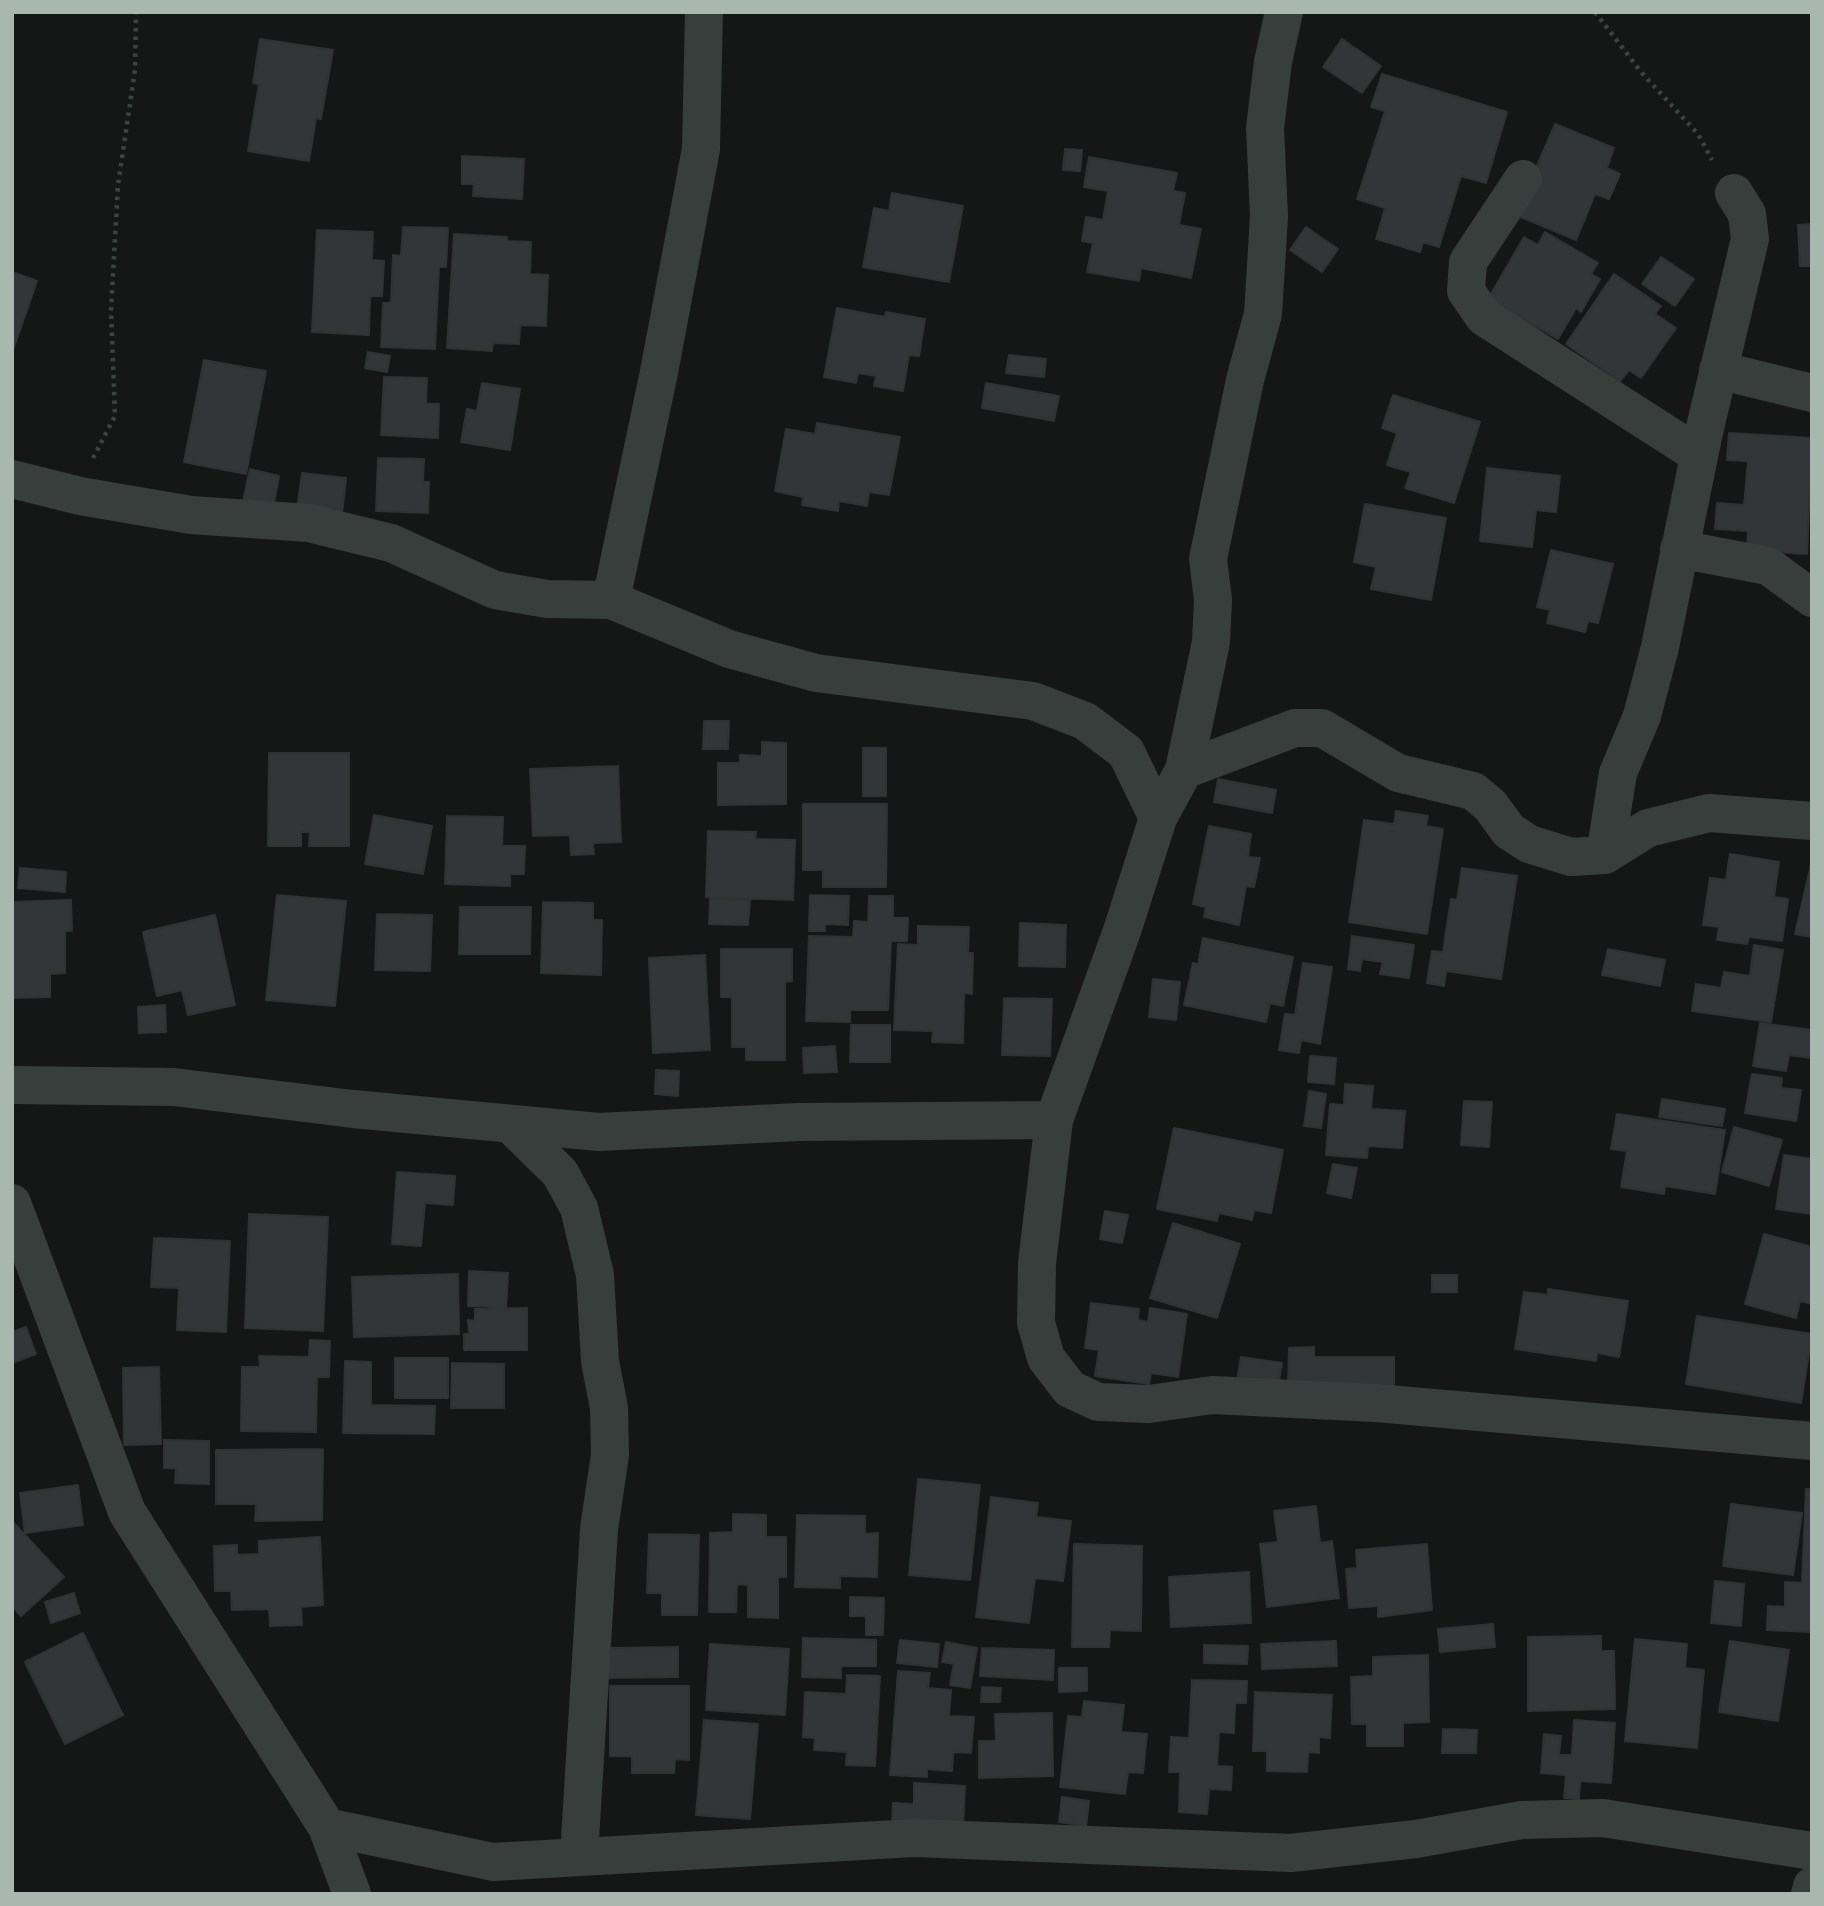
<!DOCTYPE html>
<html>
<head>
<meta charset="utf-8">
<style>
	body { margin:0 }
	#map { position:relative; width:1824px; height:1906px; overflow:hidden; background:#151717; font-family:Poppins,sans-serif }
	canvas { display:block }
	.frame { position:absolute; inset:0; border:14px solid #a8b7af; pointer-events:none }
</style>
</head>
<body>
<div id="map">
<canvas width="1824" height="1906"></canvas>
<div class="frame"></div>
</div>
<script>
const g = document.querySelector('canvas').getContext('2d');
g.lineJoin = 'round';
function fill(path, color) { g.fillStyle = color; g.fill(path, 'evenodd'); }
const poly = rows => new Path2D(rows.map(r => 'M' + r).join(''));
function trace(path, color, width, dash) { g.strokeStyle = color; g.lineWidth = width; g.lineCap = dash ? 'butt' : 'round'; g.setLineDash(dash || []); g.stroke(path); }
const building = poly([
	[260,39,333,50,321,119,316,118,309,161,248,151,259,84,253,83,260,39],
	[1342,39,1381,66,1362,93,1323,67,1342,39],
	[1382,74,1507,112,1486,183,1461,176,1439,247,1423,242,1420,252,1376,239,1385,208,1357,199,1385,111,1371,107,1382,74],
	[1555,124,1614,148,1607,168,1620,174,1609,199,1595,194,1576,240,1516,215,1555,124],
	[1065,149,1082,150,1080,171,1063,170,1065,149],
	[462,156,524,159,522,199,473,196,474,184,462,184,462,156],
	[1089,157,1177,173,1173,191,1185,193,1179,225,1201,229,1191,278,1141,268,1139,281,1087,272,1093,243,1082,241,1086,217,1103,220,1108,191,1084,187,1089,157],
	[892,193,963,206,949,282,863,267,874,208,889,211,892,193],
	[1812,224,1812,266,1800,266,1798,225,1812,224],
	[403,227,448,228,446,267,439,267,435,349,381,347,383,303,391,303,393,255,401,256,403,227],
	[1306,227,1338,249,1322,272,1290,250,1306,227],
	[317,230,373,232,372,260,384,261,382,296,370,296,369,335,312,332,317,230],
	[1545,232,1598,263,1591,274,1600,279,1581,312,1576,308,1558,339,1488,299,1524,237,1538,245,1545,232],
	[454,234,507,237,507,241,531,242,530,274,548,275,546,326,520,325,519,344,493,343,492,351,447,348,454,234],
	[1661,257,1694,279,1675,306,1642,284,1661,257],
	[12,272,37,281,12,353,12,272],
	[1614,274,1661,306,1655,314,1676,328,1641,378,1629,370,1620,381,1566,344,1614,274],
	[837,308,885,317,886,312,925,319,919,356,909,355,903,391,874,386,876,376,858,373,856,383,824,377,837,308],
	[368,352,390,356,387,372,365,368,368,352],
	[1009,355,1046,359,1044,377,1006,373,1009,355],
	[204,360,266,371,246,474,184,462,204,360],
	[384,377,427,378,426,404,439,404,438,438,381,435,384,377],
	[482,383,520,389,510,450,461,442,467,409,477,411,482,383],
	[986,383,1059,396,1054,421,982,408,986,383],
	[1393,395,1480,422,1454,503,1405,488,1411,472,1387,465,1397,433,1382,428,1393,395],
	[817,423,900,437,889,495,869,492,867,506,839,501,838,511,802,505,803,497,775,491,786,429,815,434,817,423],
	[1729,433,1812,438,1807,554,1747,550,1748,531,1715,529,1717,503,1744,505,1748,461,1727,460,1729,433],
	[378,458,424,459,423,482,429,482,428,513,376,511,378,458],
	[1487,468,1560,476,1556,512,1536,510,1532,547,1480,541,1487,468],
	[250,469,279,476,273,508,243,501,250,469],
	[302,473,346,478,342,514,297,509,302,473],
	[1365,504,1446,518,1431,600,1371,589,1376,567,1354,562,1365,504],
	[1551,550,1613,564,1598,623,1588,621,1585,632,1547,623,1550,610,1537,607,1551,550],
	[704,721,729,721,728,749,703,749,704,721],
	[762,742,786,743,786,804,718,805,718,763,740,763,740,755,762,756,762,742],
	[863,748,886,748,886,796,863,796,863,748],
	[269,753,349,753,349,846,309,846,310,832,301,832,301,846,268,846,269,753],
	[618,766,621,842,593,843,594,854,571,855,570,835,533,836,530,769,618,766],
	[1218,779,1276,790,1272,813,1214,802,1218,779],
	[803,804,887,804,886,887,823,887,823,870,803,870,803,804],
	[1396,811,1428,816,1426,826,1443,829,1427,934,1349,922,1364,820,1394,824,1396,811],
	[374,815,432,826,423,874,365,864,374,815],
	[447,816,503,817,502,846,525,846,524,874,510,874,510,886,445,884,447,816],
	[1209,826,1251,834,1248,857,1260,858,1254,887,1246,886,1239,925,1204,917,1206,907,1193,904,1209,826],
	[708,831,756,832,755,839,795,840,793,900,706,897,708,831],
	[1730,854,1779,862,1774,897,1788,899,1782,941,1749,937,1747,944,1717,940,1719,927,1703,925,1710,878,1726,880,1730,854],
	[1811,864,1812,864,1812,937,1795,934,1811,864],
	[20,868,66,872,65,892,18,888,20,868],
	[1462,868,1517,876,1501,979,1446,971,1444,986,1427,983,1432,951,1443,952,1451,899,1457,900,1462,868],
	[277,895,346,901,335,1006,266,1000,277,895],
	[810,895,849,896,848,925,825,924,825,931,809,931,810,895],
	[869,896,893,896,893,918,908,918,907,941,891,941,888,1010,850,1010,850,1022,806,1021,809,936,853,937,854,921,868,922,869,896],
	[710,899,750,900,748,925,709,924,710,899],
	[71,900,72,931,65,931,65,973,50,974,50,997,12,998,12,902,71,900],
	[543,902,593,903,593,920,602,920,601,975,541,973,543,902],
	[460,907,531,907,530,954,459,954,460,907],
	[377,914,432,915,430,971,375,970,377,914],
	[215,915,235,1005,188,1015,182,990,157,996,143,932,215,915],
	[1020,923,1066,925,1065,967,1019,966,1020,923],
	[918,926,969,927,968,953,973,953,972,994,964,993,963,1043,932,1042,933,1031,894,1030,898,944,918,945,918,926],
	[1352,936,1414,945,1409,978,1380,974,1383,962,1362,959,1360,971,1348,969,1352,936],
	[1203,938,1293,957,1283,1006,1270,1003,1266,1022,1184,1005,1193,963,1198,965,1203,938],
	[1754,945,1783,950,1771,1022,1692,1011,1696,984,1721,988,1724,972,1750,976,1754,945],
	[721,949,792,949,792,981,785,982,785,1060,746,1060,746,1047,732,1047,732,997,721,997,721,949],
	[1608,949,1665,960,1660,986,1602,975,1608,949],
	[705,955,710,1050,653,1053,649,958,705,955],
	[1303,963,1332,967,1320,1044,1301,1040,1299,1053,1279,1050,1285,1014,1295,1015,1303,963],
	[1153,979,1180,982,1176,1020,1149,1017,1153,979],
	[1004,998,1052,999,1050,1056,1002,1055,1004,998],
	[165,1005,166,1032,139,1033,138,1007,165,1005],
	[1760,1023,1812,1030,1812,1058,1789,1055,1786,1071,1753,1066,1760,1023],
	[851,1025,890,1025,890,1062,850,1062,851,1025],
	[835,1046,837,1072,804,1073,803,1048,835,1046],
	[1310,1056,1336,1058,1334,1084,1308,1082,1310,1056],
	[656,1070,679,1071,678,1096,655,1094,656,1070],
	[1752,1074,1782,1078,1781,1088,1801,1090,1796,1121,1745,1113,1752,1074],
	[1345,1084,1373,1086,1371,1109,1405,1111,1402,1148,1368,1146,1367,1158,1326,1155,1330,1104,1344,1105,1345,1084],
	[1309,1091,1326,1094,1321,1128,1304,1126,1309,1091],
	[1662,1099,1725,1109,1722,1126,1659,1117,1662,1099],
	[1464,1101,1492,1102,1489,1147,1461,1145,1464,1101],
	[1617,1114,1725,1130,1715,1194,1665,1186,1664,1194,1621,1187,1627,1151,1611,1149,1617,1114],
	[1734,1127,1782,1140,1769,1186,1722,1172,1734,1127],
	[1174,1128,1283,1150,1271,1213,1254,1210,1252,1220,1219,1213,1217,1221,1157,1209,1174,1128],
	[1784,1155,1812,1159,1812,1214,1776,1209,1784,1155],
	[1333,1164,1357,1168,1351,1198,1327,1193,1333,1164],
	[397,1172,455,1176,453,1205,425,1203,421,1246,392,1244,397,1172],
	[1105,1211,1128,1215,1122,1243,1100,1239,1105,1211],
	[249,1214,328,1217,323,1331,245,1328,249,1214],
	[1173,1223,1240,1244,1217,1318,1150,1298,1173,1223],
	[1764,1234,1812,1247,1812,1304,1800,1301,1796,1318,1745,1304,1764,1234],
	[154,1238,230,1241,226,1332,177,1330,179,1288,151,1287,154,1238],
	[469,1271,508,1273,506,1307,468,1306,469,1271],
	[458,1274,459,1334,354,1337,352,1277,458,1274],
	[1432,1275,1457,1275,1457,1292,1432,1292,1432,1275],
	[1548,1289,1628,1301,1619,1357,1597,1353,1596,1361,1515,1349,1524,1292,1548,1295,1548,1289],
	[1091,1303,1139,1309,1138,1320,1148,1322,1150,1308,1187,1314,1178,1377,1151,1373,1149,1384,1095,1376,1099,1350,1085,1348,1091,1303],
	[527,1308,527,1350,464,1350,464,1334,469,1334,468,1320,475,1321,475,1309,527,1308],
	[1697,1316,1812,1334,1801,1403,1686,1384,1697,1316],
	[26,1327,36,1354,12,1363,12,1332,26,1327],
	[310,1340,330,1341,329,1377,317,1377,316,1432,241,1431,242,1367,260,1367,259,1356,309,1357,310,1340],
	[1314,1347,1314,1357,1394,1357,1394,1390,1288,1390,1289,1348,1314,1347],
	[1241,1357,1282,1363,1277,1392,1236,1386,1241,1357],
	[395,1358,448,1358,448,1398,395,1398,395,1358],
	[345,1361,371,1362,371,1405,435,1406,434,1434,343,1433,345,1361],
	[452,1363,504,1364,504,1408,451,1408,452,1363],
	[159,1367,161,1444,124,1445,123,1368,159,1367],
	[164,1440,209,1441,209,1484,175,1483,176,1468,164,1468,164,1440],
	[323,1449,322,1520,255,1521,256,1504,216,1504,216,1450,323,1449],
	[918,1479,980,1485,970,1580,909,1575,918,1479],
	[78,1485,83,1525,25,1533,20,1493,78,1485],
	[1806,1489,1812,1489,1812,1632,1767,1630,1768,1606,1785,1607,1785,1582,1802,1583,1806,1489],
	[991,1497,1038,1503,1036,1517,1071,1521,1063,1581,1035,1578,1029,1623,976,1617,991,1497],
	[1731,1504,1802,1513,1793,1575,1723,1566,1731,1504],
	[1316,1506,1320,1543,1332,1541,1339,1598,1267,1607,1260,1544,1278,1542,1274,1511,1316,1506],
	[733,1514,766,1515,766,1537,786,1537,786,1577,778,1577,778,1618,748,1617,748,1585,737,1584,736,1612,709,1612,710,1533,733,1532,733,1514],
	[797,1515,865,1516,865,1534,878,1533,877,1577,840,1576,840,1588,795,1587,797,1515],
	[12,1521,64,1577,21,1616,12,1606,12,1521],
	[649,1534,699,1535,697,1615,662,1615,662,1593,647,1593,649,1534],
	[320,1537,323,1605,301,1607,302,1625,270,1626,269,1609,232,1610,231,1591,215,1591,214,1546,237,1545,237,1555,259,1554,259,1541,320,1537],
	[1074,1544,1142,1546,1141,1631,1110,1630,1109,1647,1072,1647,1074,1544],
	[1427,1544,1432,1610,1378,1617,1378,1606,1349,1608,1346,1569,1357,1568,1356,1550,1427,1544],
	[1249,1572,1251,1623,1171,1627,1169,1577,1249,1572],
	[1715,1581,1744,1584,1741,1626,1711,1623,1715,1581],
	[74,1593,80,1613,51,1623,45,1602,74,1593],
	[850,1597,884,1598,883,1635,866,1635,866,1616,850,1616,850,1597],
	[1493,1624,1495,1647,1440,1652,1438,1629,1493,1624],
	[83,1633,123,1715,65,1744,25,1662,83,1633],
	[1601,1636,1601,1651,1614,1651,1615,1709,1528,1711,1528,1637,1601,1636],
	[803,1638,876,1640,876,1666,841,1666,841,1678,802,1677,803,1638],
	[1635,1639,1687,1644,1685,1668,1704,1670,1697,1748,1625,1741,1635,1639],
	[900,1640,939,1644,937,1667,897,1663,900,1640],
	[1336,1641,1337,1666,1262,1669,1261,1644,1336,1641],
	[1730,1641,1789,1650,1778,1721,1719,1712,1730,1641],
	[946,1642,977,1648,970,1688,950,1685,954,1664,942,1662,946,1642],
	[710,1644,789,1649,785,1715,706,1710,710,1644],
	[1204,1645,1248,1646,1247,1664,1204,1663,1204,1645],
	[678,1647,678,1677,609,1678,609,1648,678,1647],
	[982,1648,1054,1650,1053,1680,980,1676,982,1648],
	[1428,1655,1429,1722,1403,1723,1403,1746,1367,1746,1367,1724,1352,1724,1351,1677,1373,1676,1373,1657,1428,1655],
	[1059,1668,1087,1668,1087,1691,1059,1692,1059,1668],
	[898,1671,930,1673,928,1688,951,1690,949,1716,974,1717,971,1753,953,1752,952,1771,927,1769,927,1777,890,1775,898,1671],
	[847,1675,880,1676,875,1766,846,1765,847,1752,814,1750,815,1738,803,1737,805,1692,846,1694,847,1675],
	[1192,1680,1247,1681,1246,1703,1235,1703,1234,1733,1219,1732,1217,1766,1232,1767,1231,1790,1209,1789,1207,1814,1179,1812,1180,1772,1169,1772,1171,1737,1189,1738,1192,1680],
	[610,1686,689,1686,689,1760,675,1759,674,1773,632,1773,632,1756,610,1756,610,1686],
	[982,1687,1001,1688,1000,1702,981,1702,982,1687],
	[1255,1692,1332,1695,1330,1738,1319,1737,1319,1753,1308,1752,1307,1772,1267,1771,1267,1751,1253,1751,1255,1692],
	[1084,1701,1124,1705,1121,1732,1147,1734,1143,1773,1128,1772,1125,1794,1060,1787,1068,1716,1082,1717,1084,1701],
	[1052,1713,1053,1776,979,1778,979,1741,996,1741,995,1714,1052,1713],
	[704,1720,758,1724,750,1819,696,1815,704,1720],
	[1574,1720,1615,1723,1611,1783,1580,1781,1579,1799,1564,1798,1566,1775,1541,1773,1544,1734,1561,1736,1559,1755,1572,1755,1574,1720],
	[1443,1729,1477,1730,1476,1753,1442,1753,1443,1729],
	[914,1783,965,1786,963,1826,892,1823,893,1803,914,1804,914,1783],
	[1062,1797,1089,1801,1086,1826,1059,1822,1062,1797]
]);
fill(building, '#323636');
trace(building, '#2f3332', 2);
trace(poly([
	[1595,12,1641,72,1698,134,1712,160],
	[93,458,115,416,111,310,118,185,135,70,136,12]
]), '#3c4340', 4.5, [3.5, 5]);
trace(poly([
	[1284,12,1273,62,1265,128,1269,216,1263,314,1245,380,1208,559,1213,600,1211,642,1184,770,1158,818,1123,928,1054,1120,1037,1263,1036,1323,1046,1358,1070,1389,1098,1402,1149,1404,1212,1395,1376,1403,1812,1441],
	[1523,179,1468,262,1466,291,1484,317,1699,455],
	[1718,370,1812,393],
	[12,479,80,496,191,515,309,523,391,543,495,590,547,599,611,600,729,649,816,673,1033,701,1085,721,1126,752,1158,818],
	[1679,549,1768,566,1812,598],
	[611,600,659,372,701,149,704,12],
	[1184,770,1295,728,1322,728,1398,773,1473,791,1490,805,1509,831,1529,844,1571,857,1605,855,1648,828,1709,813,1812,821],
	[1605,855,1618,773,1642,716,1660,647,1704,432,1750,239,1747,214,1734,193],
	[12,1085,174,1087,353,1109,599,1132,798,1122,1054,1120],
	[510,1124,560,1173,579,1208,595,1275,600,1361,609,1408,610,1455,599,1529,579,1856],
	[12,1203,127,1512,327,1827,352,1894],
	[327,1827,493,1862,914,1838,1291,1853,1416,1839,1522,1820,1603,1818,1812,1851],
	[1810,1894,1812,1886]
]), '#383e3c', 38);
</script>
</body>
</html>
